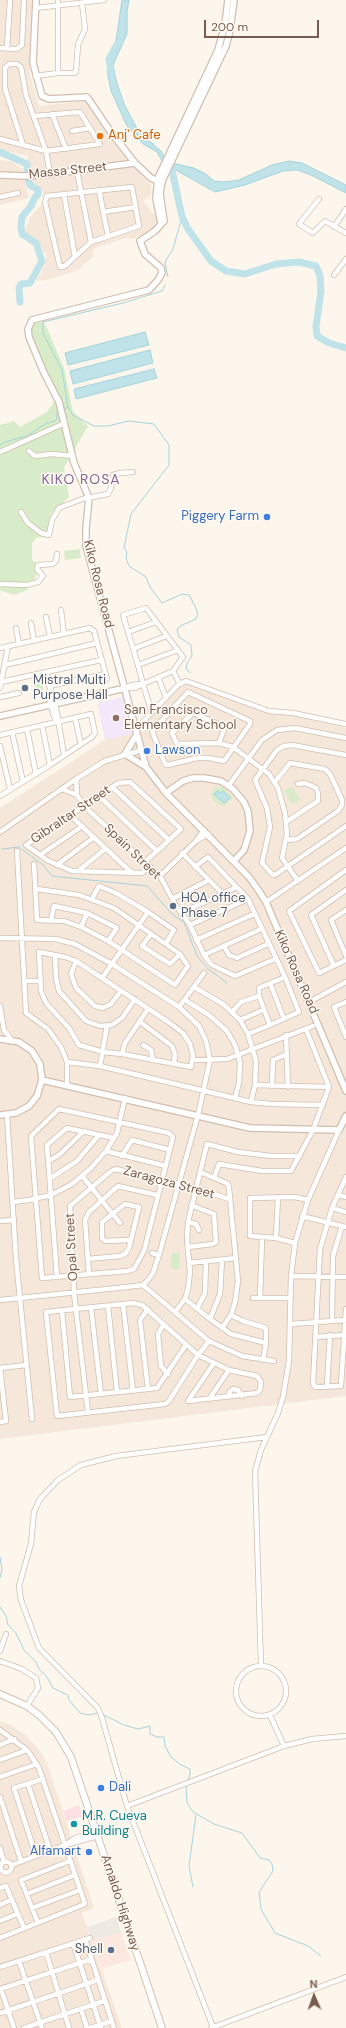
<!DOCTYPE html>
<html>
<head>
<meta charset="utf-8">
<style>
	body { margin:0 }
	#map { position:relative; width:346px; height:2028px; overflow:hidden; background:#fdf6ec; font-family:"DM Sans",sans-serif }
	canvas { display:block }
	.north { position:absolute; left:294px; top:1976px; width:40px; height:40px; -webkit-text-stroke:3px #fffaf3; paint-order:stroke; rotate:358deg; font-size:11px; font-weight:700; line-height:16px; text-align:center; color:#7a5c4d }
	.north::after { content:''; display:block; margin:auto; width:14px; height:18px; background:#7a5c4d; clip-path:polygon(50% 0,100% 100%,50% 72%,0 100%) }
	.scale { position:absolute; left:204px; top:20px; width:115px; height:18px; box-sizing:border-box; border:2px solid #7a5c4d; border-top:0; padding-left:5px; font-size:12px; line-height:14px; white-space:nowrap; color:#7a5c4d; -webkit-text-stroke:3px #fffaf3; paint-order:stroke }
</style>
</head>
<body>
<div id="map">
<canvas width="346" height="2028"></canvas>
<div class="north">N</div>
<div class="scale">200 m</div>
</div>
<script>
const g = document.querySelector('canvas').getContext('2d');
g.lineJoin = 'round';
function fill(path, color) { g.fillStyle = color; g.fill(path, 'evenodd'); }
const poly = rows => new Path2D(rows.map(r => 'M' + r).join(''));
function trace(path, color, width, dash) { g.strokeStyle = color; g.lineWidth = width; g.lineCap = dash ? 'butt' : 'round'; g.setLineDash(dash || []); g.stroke(path); }
function label(font, color, halo, rows, align = 'center') {
  g.font = font + ' "DM Sans",sans-serif'; g.lineWidth = 3; g.setLineDash([]); g.textBaseline = 'middle'; g.strokeStyle = halo; g.fillStyle = color; for (const [text, x, y, turn = 0] of rows) {
    g.save(); g.translate(x, y); g.rotate((+turn || 0) * Math.PI / 180); g.textAlign = isNaN(turn) ? turn : align; if (halo) g.strokeText(text, 0, 0); g.fillText(text, 0, 0); g.restore();
  }
}
fill(poly([
	[0,0,32,0,29,58,30,75,39,106,86,101,108,136,151,186,151,194,144,201,145,204,159,220,150,233,133,239,126,238,95,248,92,252,94,256,78,270,48,280,36,281,45,266,46,253,43,252,38,240,28,237,24,233,30,217,41,205,44,198,43,191,32,185,30,180,25,181,29,198,0,205,0,160,10,161,26,171,28,156,0,150],
	[187,683,264,711,293,715,346,728,346,1396,0,1439,0,808,105,740,135,733,181,685],
	[0,1721,9,1724,25,1735,42,1753,48,1766,94,1908,82,1913,122,2028,0,2028]
]), '#f5e8da');
fill(poly([
	[121,1932,131,1960,102,1969,92,1941]
]), '#fde8e0');
fill(poly([
	[116,1917,121,1932,92,1941,87,1927]
]), '#efe9e4');
fill(poly([
	[127,696,135,733,105,740,97,703]
]), '#f3e8fa');
fill(poly([
	[79,1805,83,1816,67,1821,63,1811]
]), '#fbdfe3');
fill(poly([
	[43,322,47,328,64,368,73,412,88,426,64,468,69,497,51,514,50,527,45,537,36,538,32,543,32,560,39,565,38,573,27,590,14,595,0,590,0,425,14,421,20,427,47,412,56,399,57,394,28,331,32,323],
	[80,549,81,558,65,560,64,551],
	[41,677,44,692,36,694,33,678],
	[218,786,224,788,233,798,224,806,218,805,211,797,211,793],
	[292,786,300,800,292,804,284,791],
	[172,1253,180,1253,179,1269,171,1269]
]), '#d8ecc9');
const water = poly([
	[122,0,129,0,127,12,127,34,113,65,116,80,124,104,139,132,161,151,166,159,172,163,194,168,206,174,214,181,224,182,239,180,272,165,289,161,302,163,346,185,346,193,311,175,297,170,283,171,245,185,215,192,163,163,157,152,143,144,127,126,111,91,107,71,115,47,122,0],
	[145,332,149,345,68,365,65,353,145,332],
	[150,350,153,363,73,384,70,371,150,350],
	[154,369,157,378,76,399,74,389,154,369],
	[218,791,220,793,223,791,230,798,224,803,214,794,218,791]
]);
fill(water, '#bfe3e8');
trace(water, '#a5d3da', 1);
trace(poly([
	[168,277,165,262,173,249,182,217],
	[165,285,162,291,123,303,43,322,43,333,62,370,68,407,73,415,94,426,108,426,129,421,154,424,169,445,169,465,131,514,124,548,127,552,126,558,129,566,146,577,150,587,162,603,182,594,189,595,195,606,198,614,196,619,180,626,177,630,179,637,191,645,192,656,187,663,186,669,191,673],
	[64,409,68,407],
	[0,445,5,442,27,436,45,424,55,421,57,419,56,413,57,412],
	[2,849,19,847,43,865,52,876,147,886,173,915,184,922,197,956,208,969,227,983],
	[0,1557,2,1570,0,1578],
	[0,1607,6,1616,8,1625,16,1633,24,1650,36,1662,39,1669,47,1677,53,1688,68,1695,69,1700,80,1713,88,1715,98,1713],
	[102,1714,124,1725,138,1729,150,1726,150,1734,157,1737,164,1737,165,1746,171,1757,181,1765,190,1769,190,1775,188,1780],
	[186,1785,187,1803,193,1812,214,1824,242,1833,260,1858,269,1860,272,1864,273,1871,259,1892,261,1909,275,1933,308,1946,321,1956],
	[193,1887,189,1866,196,1815]
]), '#a5d3da', 1);
trace(poly([
	[111,73,109,59,118,43],
	[0,152,27,164,28,179,30,185,38,190,38,194,34,199,31,206,22,217,21,227,22,234,36,243,42,261,30,283,21,284,19,288,20,302],
	[171,165,182,217,188,229,211,261,226,271,245,274,276,264,299,262,316,266,320,276,321,292,316,326,317,336,329,343,346,348]
]), '#bfe3e8', 7);
const minor = poly([
	[58,0,58,73],
	[36,8,104,0],
	[0,48,17,49,22,45,24,0],
	[7,48,10,0],
	[35,76,58,73,74,73,76,72,78,45,85,29,82,3],
	[52,114,66,149],
	[72,131,90,128],
	[0,139,46,151,100,144,80,112,34,116],
	[23,145,5,88,5,68,9,64,17,64,21,67,26,95,46,151,50,174],
	[77,171,91,242],
	[132,187,139,226,91,242,65,266,60,267,45,202,47,196,132,187],
	[99,190,108,236],
	[64,195,75,257],
	[0,197,18,193],
	[319,199,299,224,313,233,325,221,346,233],
	[103,212,136,207],
	[334,227,346,209],
	[334,275,346,259],
	[29,451,35,456,52,454,73,456],
	[0,452,65,423],
	[21,512,28,523,41,533,49,535,52,520,59,508,82,499,108,494,111,488,113,475,120,473,133,472],
	[0,584,27,585,38,582,43,576,37,569,38,565,53,564,56,561,57,554],
	[61,610,64,634],
	[46,617,50,637],
	[31,623,34,641],
	[16,628,19,644],
	[128,632,156,622],
	[0,648,90,628,94,631,107,679],
	[133,649,166,636],
	[5,665,97,643],
	[138,665,178,650],
	[173,671,179,682],
	[46,672,57,713,64,755],
	[158,677,165,695],
	[1,682,101,660],
	[49,686,105,674],
	[0,688,8,646],
	[126,688,135,688,143,684,173,671,183,657,146,608,123,615,138,665,143,684,151,710],
	[126,688,131,685,141,684],
	[50,690,48,694,53,714,56,720],
	[188,692,250,721,250,724,224,761,209,758,197,758,168,765,165,764,152,731,188,692],
	[0,697,19,693],
	[75,718,81,744],
	[42,725,50,765],
	[27,729,36,774],
	[136,729,178,685,186,681,269,711,293,713,346,724],
	[12,732,23,782],
	[0,735,91,714,95,733,92,737,50,765,0,796],
	[219,743,225,727,193,713,172,733,177,744,219,743,233,747,269,774,278,788,285,813,287,834,282,858,298,881],
	[0,746,10,789],
	[346,755,292,745,284,746,277,750,255,780,267,808,270,827,262,863,272,874,275,875,346,826],
	[275,782,290,763,325,769,330,774,342,800,342,805,338,811,297,839,286,840],
	[229,785,262,740,277,730,295,728,346,738],
	[112,787,169,840],
	[62,789,77,795,84,806,160,876,175,904,190,925,204,955,212,965,235,976,275,959],
	[77,795,76,779,105,761,142,750],
	[100,797,157,851],
	[71,816,132,873],
	[286,822,318,801,318,793,316,788,305,783,298,784],
	[204,830,196,841,208,834],
	[0,832,76,779],
	[17,851,26,1013,48,1029,61,1047,67,1062,67,1085],
	[182,853,222,893],
	[40,855,81,827],
	[145,862,181,829,130,782,118,783,26,845,47,860,72,871,142,873,149,866],
	[34,864,37,920,64,921,81,927,108,941,175,985,188,966,180,954,114,908,79,895,37,889],
	[57,865,93,838],
	[195,867,208,857,248,899,285,977],
	[346,870,289,911,319,973,346,960],
	[78,871,105,849],
	[160,876,196,841],
	[92,899,99,886,116,893,148,912,174,930,166,943],
	[172,899,209,880],
	[266,902,346,848],
	[346,910,331,920,346,956],
	[181,913,237,887],
	[51,920,54,906,87,913,117,928,108,941],
	[190,925,248,899],
	[81,927,87,913],
	[151,934,142,946,170,964,180,954],
	[0,938,55,939,75,944,112,964,179,1007,199,1026,206,1041,210,1060,198,1115,159,1255,153,1273,148,1280,143,1285,127,1287,0,1300],
	[196,940,254,914],
	[224,946,229,955,237,958,268,944],
	[39,952,65,957,76,961,167,1021,183,1033,190,1044,193,1055,191,1067,122,1054,103,1052,79,1045,69,1028,46,1003,41,991,39,952],
	[55,955,56,978,59,991,86,1021,100,1026,112,1025,122,1018,135,999],
	[204,955,261,929],
	[76,961,71,974,76,988,95,1006,103,1008,111,1004,121,991],
	[334,966,311,915,346,890],
	[102,978,148,912],
	[24,981,40,981],
	[270,983,284,1019],
	[194,987,223,1004,240,1020,248,1034,256,1061,255,1085,251,1102],
	[185,1000,209,1015,227,1031,235,1045,240,1062,239,1083,235,1098],
	[309,1002,346,982],
	[346,1002,334,1007,346,1037],
	[0,1006,4,1030,11,1039],
	[179,1007,204,973],
	[232,1012,241,1002,259,996],
	[240,1020,263,1010],
	[139,1021,172,1046,175,1054,174,1064],
	[248,1034,270,1025,299,1012,285,977,259,988,259,996,270,1025],
	[286,1035,288,1087],
	[143,1045,151,1050,153,1060],
	[122,1054,125,1043,148,1009],
	[192,1060,227,1059,313,1026],
	[67,1062,100,1066,251,1102,271,1104,323,1105],
	[100,1066,107,1026],
	[255,1085,329,1087],
	[272,1086,273,1060,287,1054],
	[59,1109,169,1133,173,1137,144,1251,134,1269,128,1271,42,1278,31,1136,59,1109],
	[7,1115,16,1259,32,1419],
	[106,1151,166,1166],
	[122,1156,132,1140,170,1150],
	[48,1161,59,1155,84,1131],
	[200,1172,224,1182,228,1184,229,1188,238,1281,235,1302,231,1315,222,1328],
	[83,1177,120,1223],
	[346,1177,332,1208,320,1249,313,1383,315,1387,341,1386,346,1309],
	[51,1178,77,1161,99,1135],
	[214,1178,219,1164,262,1171,291,1171,313,1130,329,1087,306,1029],
	[338,1195,346,1197],
	[13,1202,29,1200,51,1195,72,1184,90,1169,106,1151,117,1133,125,1098],
	[332,1208,346,1212],
	[302,1216,346,1227],
	[0,1221,14,1220],
	[188,1222,196,1224,199,1230],
	[276,1238,278,1197],
	[295,1243,276,1238,250,1236,250,1198,295,1197,308,1200],
	[188,1247,213,1244,216,1242,214,1214,191,1205],
	[152,1253,159,1255],
	[88,1259,121,1256,126,1253,129,1248,131,1240,139,1207,125,1204,102,1222,102,1238,105,1241,131,1240],
	[189,1263,236,1258],
	[89,1274,85,1220,89,1212,118,1186,157,1195],
	[291,1276,346,1277],
	[57,1277,47,1145,67,1128,114,1138],
	[143,1285,209,1341,242,1356,274,1361],
	[253,1298,291,1298],
	[260,1298,262,1238],
	[185,1299,210,1319,231,1334,266,1343],
	[123,1304,133,1391],
	[108,1306,117,1392],
	[91,1308,101,1394],
	[197,1309,205,1293,206,1261],
	[62,1311,70,1397,157,1388,186,1345],
	[175,1312,185,1299,188,1289,190,1272,187,1240,188,1222,207,1144,238,1152,271,1156,300,1156],
	[231,1315,243,1321,266,1328,266,1343,263,1360],
	[210,1319,220,1294,222,1260],
	[332,1320,333,1256,342,1226],
	[164,1324,158,1334,161,1366,168,1374],
	[291,1324,346,1320],
	[316,1337,345,1335],
	[0,1368,6,1421,0,1422],
	[0,1368,26,1365],
	[327,1387,330,1335],
	[148,1389,140,1320,148,1309],
	[228,1397,230,1391,233,1389,238,1390,242,1396],
	[209,1399,229,1370],
	[188,1401,257,1393,260,1390,261,1382,257,1376,229,1370,198,1355,142,1305,133,1303,46,1312,57,1416,165,1404,169,1401,198,1355,209,1341],
	[188,1401,214,1363],
	[88,1412,74,1293,70,1206,111,1171,116,1169,196,1188,229,1199],
	[0,1651,6,1634],
	[0,1661,22,1669,36,1678,38,1688,27,1706],
	'236 1691a25 25 0 1 1 50 0a25 25 0 1 1-50 0Z',
	[261,1666,255,1471,261,1450,278,1413,283,1397,289,1361,291,1276,295,1243,308,1200,339,1130],
	[270,1715,284,1746],
	[0,1730,27,1750,39,1768,85,1904,0,1938],
	[0,1745,14,1739],
	[0,1760,27,1750],
	[0,1777,37,1764],
	[28,1784,50,1850],
	[0,1797,21,1861],
	[127,1806,102,1718,98,1708,39,1648,21,1600,19,1586,31,1544,34,1512,40,1499,58,1480,81,1465,116,1456,267,1437],
	[68,1843,75,1838,96,1831],
	[0,1848,4,1862],
	[36,1856,14,1788,43,1779],
	'0.5 1867a5.5 5.5 0 1 1 11 0a5.5 5.5 0 1 1-11 0Z',
	[12,1865,65,1845,98,1836],
	[0,1888,6,1886,24,1928],
	[27,1894,75,1875],
	[0,1905,11,1900],
	[32,1908,80,1890],
	[0,1921,17,1914],
	[38,1923,21,1880,70,1861],
	[85,1939,114,2028],
	[73,1943,101,2028],
	[46,1952,69,2028],
	[19,1961,42,2028],
	[0,1967,90,1938],
	[0,1989,92,1959],
	[1,1989,14,2028],
	[81,2009,87,2028],
	[0,2013,98,1980],
	[213,2027,127,1806,284,1746,312,1739,346,1736],
	[24,2028,104,2001],
	[90,2028,112,2021],
	[211,2028,346,1977]
]);
const tertiary = poly([
	[36,0,33,63,42,96,49,99,87,97,110,131,135,163,151,178,162,183],
	[234,0,230,30,226,46,162,181,160,194,164,221,155,231,140,241,145,254,161,268,162,273,158,280,149,290,32,320,28,329,29,337,44,373,59,402,74,463,89,498,86,528,86,546,146,767,166,793,249,877,259,891,266,902,346,1091],
	[0,175,25,176,50,174,135,163],
	[161,224,156,198,158,178,218,50,225,24,228,0],
	[0,716,126,688],
	[137,734,125,754,146,767],
	[166,793,183,781,193,778,204,778,221,781,233,789,244,802,248,811,250,831,244,850,234,861],
	[0,1039,19,1042,32,1051,40,1064,42,1080,37,1096,29,1106,16,1113,0,1115],
	[42,1080,250,1128,339,1130,346,1116]
]);
const secondary = poly([
	[0,1694,27,1706,39,1715,56,1732,71,1757,162,2028]
]);
trace(minor, '#d1beb0', 6);
trace(tertiary, '#d1beb0', 8);
trace(secondary, '#d6c0b0', 8);
trace(minor, '#fff', 4.5);
trace(tertiary, '#fff', 5.5);
trace(secondary, '#fff', 6);
for (const [x, y, r, color] of [
	[100,136,4,"#e8710a"],
	[267,517,4,"#3f7fe0"],
	[25,688,4,"#5c6f8a"],
	[116,718,4,"#8d6e63"],
	[147,751,4,"#3f7fe0"],
	[173,906,4,"#5c6f8a"],
	[101,1788,4,"#3f7fe0"],
	[74,1824,4,"#0f9aa8"],
	[89,1852,4,"#3f7fe0"],
	[111,1950,4,"#5c6f8a"]
]) { const dot = new Path2D(); dot.arc(x, y, r, 0, 2 * Math.PI); g.fillStyle = color; g.fill(dot); trace(dot, '#fffaf3', 1.5); }
label('13px', '#c56008', '#fffaf3', [
	["Anj' Cafe",108,136]
], 'left');
label('13px', '#7a5c4d', '#fffaf3', [
	["Massa Street",68,171,-6],
	["Kiko Rosa Road",98,584,76],
	["Gibraltar Street",71,815,-34],
	["Spain Street",132,852,44],
	["Kiko Rosa Road",296,972,66],
	["Zaragoza Street",169,1183,15],
	["Opal Street",72,1247,-93],
	["Arnaldo Highway",120,1903,72]
]);
label('13px', '#366cbe', '#fffaf3', [
	["Piggery Farm",259,517],
	["Lawson",155,751,"left"],
	["Dali",109,1788,"left"],
	["Alfamart",81,1852]
], 'right');
label('13px', '#4e5e75', '#fffaf3', [
	["Mistral Multi",33,681],
	["Purpose Hall",33,696],
	["HOA office",181,899],
	["Phase 7",181,914],
	["Shell",103,1950,"right"]
], 'left');
label('13px', '#785e54', '#fffaf3', [
	["San Francisco",124,711],
	["Elementary School",124,726]
], 'left');
label('13px', '#0d838f', '#fffaf3', [
	["M.R. Cueva",82,1817],
	["Building",82,1832]
], 'left');
g.letterSpacing = '1px';
label('14px', '#846695', '#fffaf3', [
	["KIKO ROSA",81,480]
]);
g.letterSpacing = '0px';
</script>
</body>
</html>
